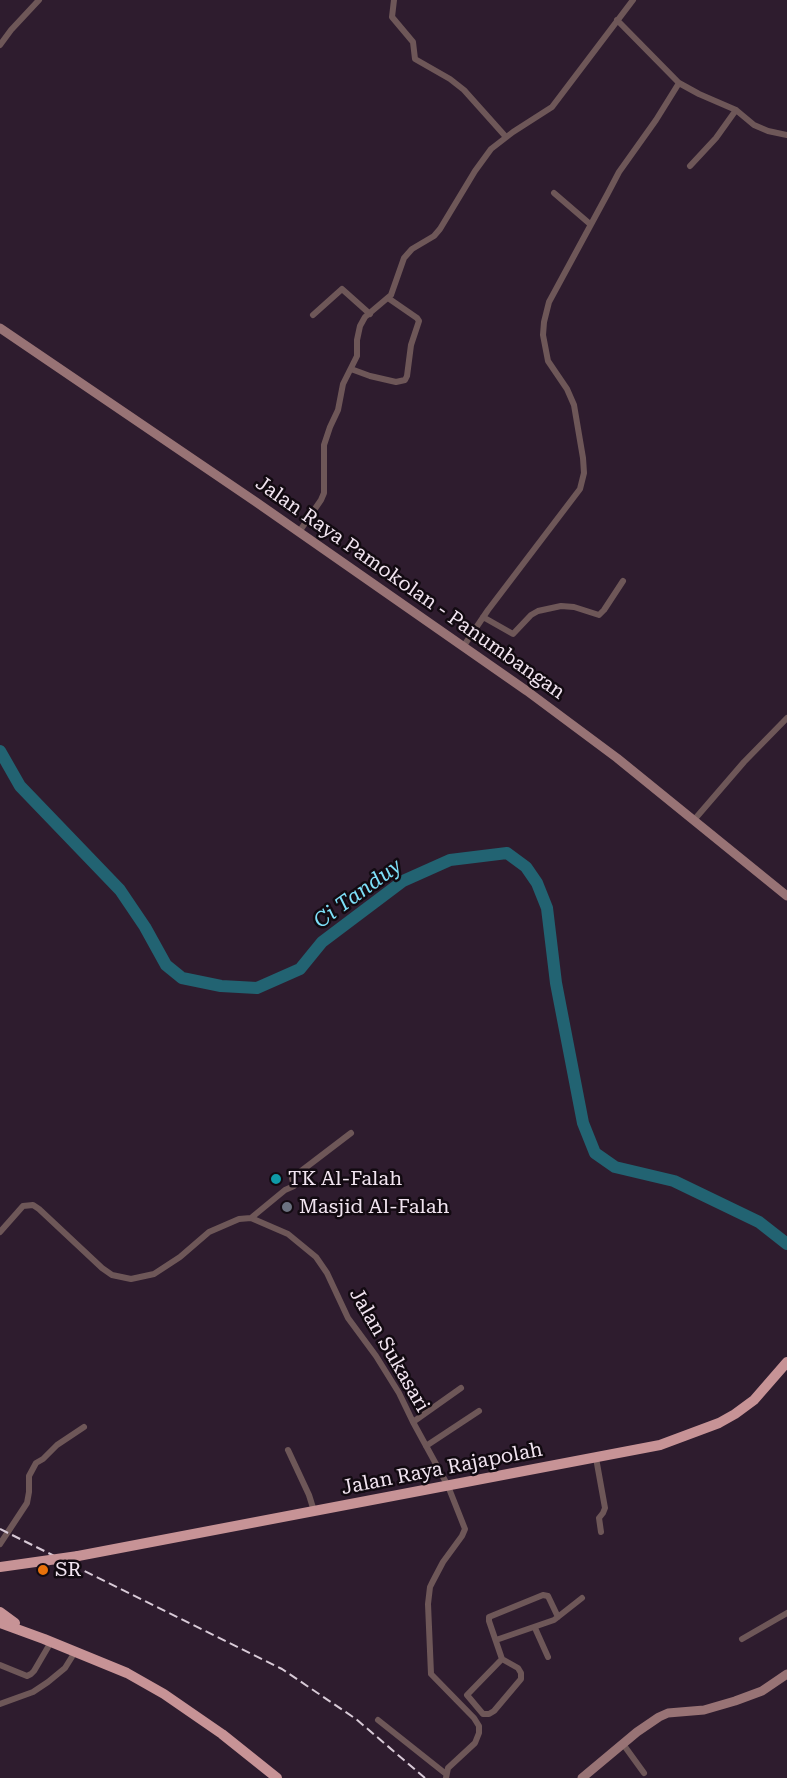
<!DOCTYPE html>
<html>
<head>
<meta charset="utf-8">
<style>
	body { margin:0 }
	canvas { display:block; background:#2e1c2e }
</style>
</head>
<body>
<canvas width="787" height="1778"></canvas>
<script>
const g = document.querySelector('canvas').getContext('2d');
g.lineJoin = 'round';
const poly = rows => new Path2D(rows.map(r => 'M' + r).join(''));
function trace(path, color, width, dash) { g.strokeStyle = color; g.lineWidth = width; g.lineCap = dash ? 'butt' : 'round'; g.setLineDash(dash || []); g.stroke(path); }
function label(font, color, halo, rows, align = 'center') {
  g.font = font + ' "Roboto Serif",serif'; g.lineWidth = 5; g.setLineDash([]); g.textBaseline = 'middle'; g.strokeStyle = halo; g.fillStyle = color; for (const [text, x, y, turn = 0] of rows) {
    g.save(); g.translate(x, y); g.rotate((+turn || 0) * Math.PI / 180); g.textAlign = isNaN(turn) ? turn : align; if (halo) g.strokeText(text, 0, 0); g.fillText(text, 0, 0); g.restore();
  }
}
trace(poly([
	[0,751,20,786,120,890,145,927,166,965,182,978,221,986,257,988,300,969,322,942,403,881,450,860,507,853,526,867,537,883,547,908,556,983,583,1123,595,1153,615,1167,674,1181,759,1222,787,1244]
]), '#226372', 12);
trace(poly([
	[394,0,392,17,413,42,415,59,450,79,464,90,506,137],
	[617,20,679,83,699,94,736,110,754,125,768,131,787,135],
	[0,45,11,30,39,0],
	[690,166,716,138,736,110],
	[554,193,590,224],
	[313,315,342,289,370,314],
	[351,369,370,376,396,382,405,380,407,376,411,345,419,321,417,318,388,298],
	[299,532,321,500,324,493,324,445,330,427,338,410,343,384,357,356,357,340,360,326,365,317,391,295,404,258,412,249,434,236,440,229,475,171,491,149,513,132,552,107,633,0],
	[483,617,513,634,531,615,538,611,561,606,574,607,599,615,604,610,623,581],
	[463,647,488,610,580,489,584,473,583,458,574,405,567,389,548,361,543,335,544,322,549,302,608,193,619,172,656,120,679,83],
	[694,820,744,762,787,718],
	[251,1218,285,1190,294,1186,292,1178,351,1133],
	[0,1232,23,1206,33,1205,39,1209,102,1268,112,1275,131,1279,154,1274,180,1257,209,1232,239,1219,251,1218,288,1234,316,1257,327,1273,348,1318,376,1356,399,1393,413,1422,448,1486,465,1529,462,1536,443,1562,433,1581,430,1587,428,1604,431,1674,474,1718,479,1726,479,1733,475,1743,448,1768,446,1778],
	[413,1422,461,1388],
	[426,1446,479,1411],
	[288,1450,309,1495,314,1511],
	[596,1458,605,1508,603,1513,599,1518,601,1532],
	[0,1544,27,1503,29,1492,29,1476,36,1463,43,1459,57,1445,84,1427],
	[535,1628,548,1657],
	[742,1639,787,1613],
	[496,1640,554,1620,582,1598],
	[502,1659,467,1695,483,1714,489,1714,494,1711,521,1679,521,1673,518,1668,502,1659,489,1621,489,1617,543,1595,548,1596,558,1617],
	[0,1665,27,1676,31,1674,34,1671,51,1642],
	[0,1704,33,1692,48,1682,65,1668,75,1652],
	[378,1720,446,1774],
	[623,1744,644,1773]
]), '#6e5758', 6);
trace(poly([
	[0,328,256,502,527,691,617,758,787,896],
	[582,1778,637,1732,659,1717,668,1713,704,1710,735,1701,762,1691,787,1674]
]), '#987375', 9);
trace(poly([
	[78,1556,660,1445,719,1423,735,1414,754,1400,787,1362],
	[0,1612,15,1623],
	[0,1623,44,1639,127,1673,164,1694,222,1734,277,1778]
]), '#c79396', 10);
trace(poly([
	[0,1529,282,1669,356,1719,425,1778]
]), '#d8cad7', 2, [9, 4.5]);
trace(poly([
	[0,1567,78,1556]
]), '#c79396', 10);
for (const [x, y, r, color] of [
	[276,1179,6,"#0f9aa8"],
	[287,1207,6,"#6b7280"],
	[43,1570,6,"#e8710a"]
]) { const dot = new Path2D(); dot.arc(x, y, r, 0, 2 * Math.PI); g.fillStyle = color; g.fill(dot); trace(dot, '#120a11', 2); }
label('20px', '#f1e4f0', '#120a11', [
	["Jalan Raya Pamokolan - Panumbangan",410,588,35],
	["Jalan Sukasari",389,1350,60],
	["Jalan Raya Rajapolah",442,1469,-11]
]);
label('20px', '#f1e4f0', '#120a11', [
	["TK Al-Falah",288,1179],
	["Masjid Al-Falah",299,1207],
	["SR",55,1570]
], 'left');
label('italic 21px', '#7ee0f9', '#120a11', [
	["Ci Tanduy",358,894,-36]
]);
</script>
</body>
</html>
